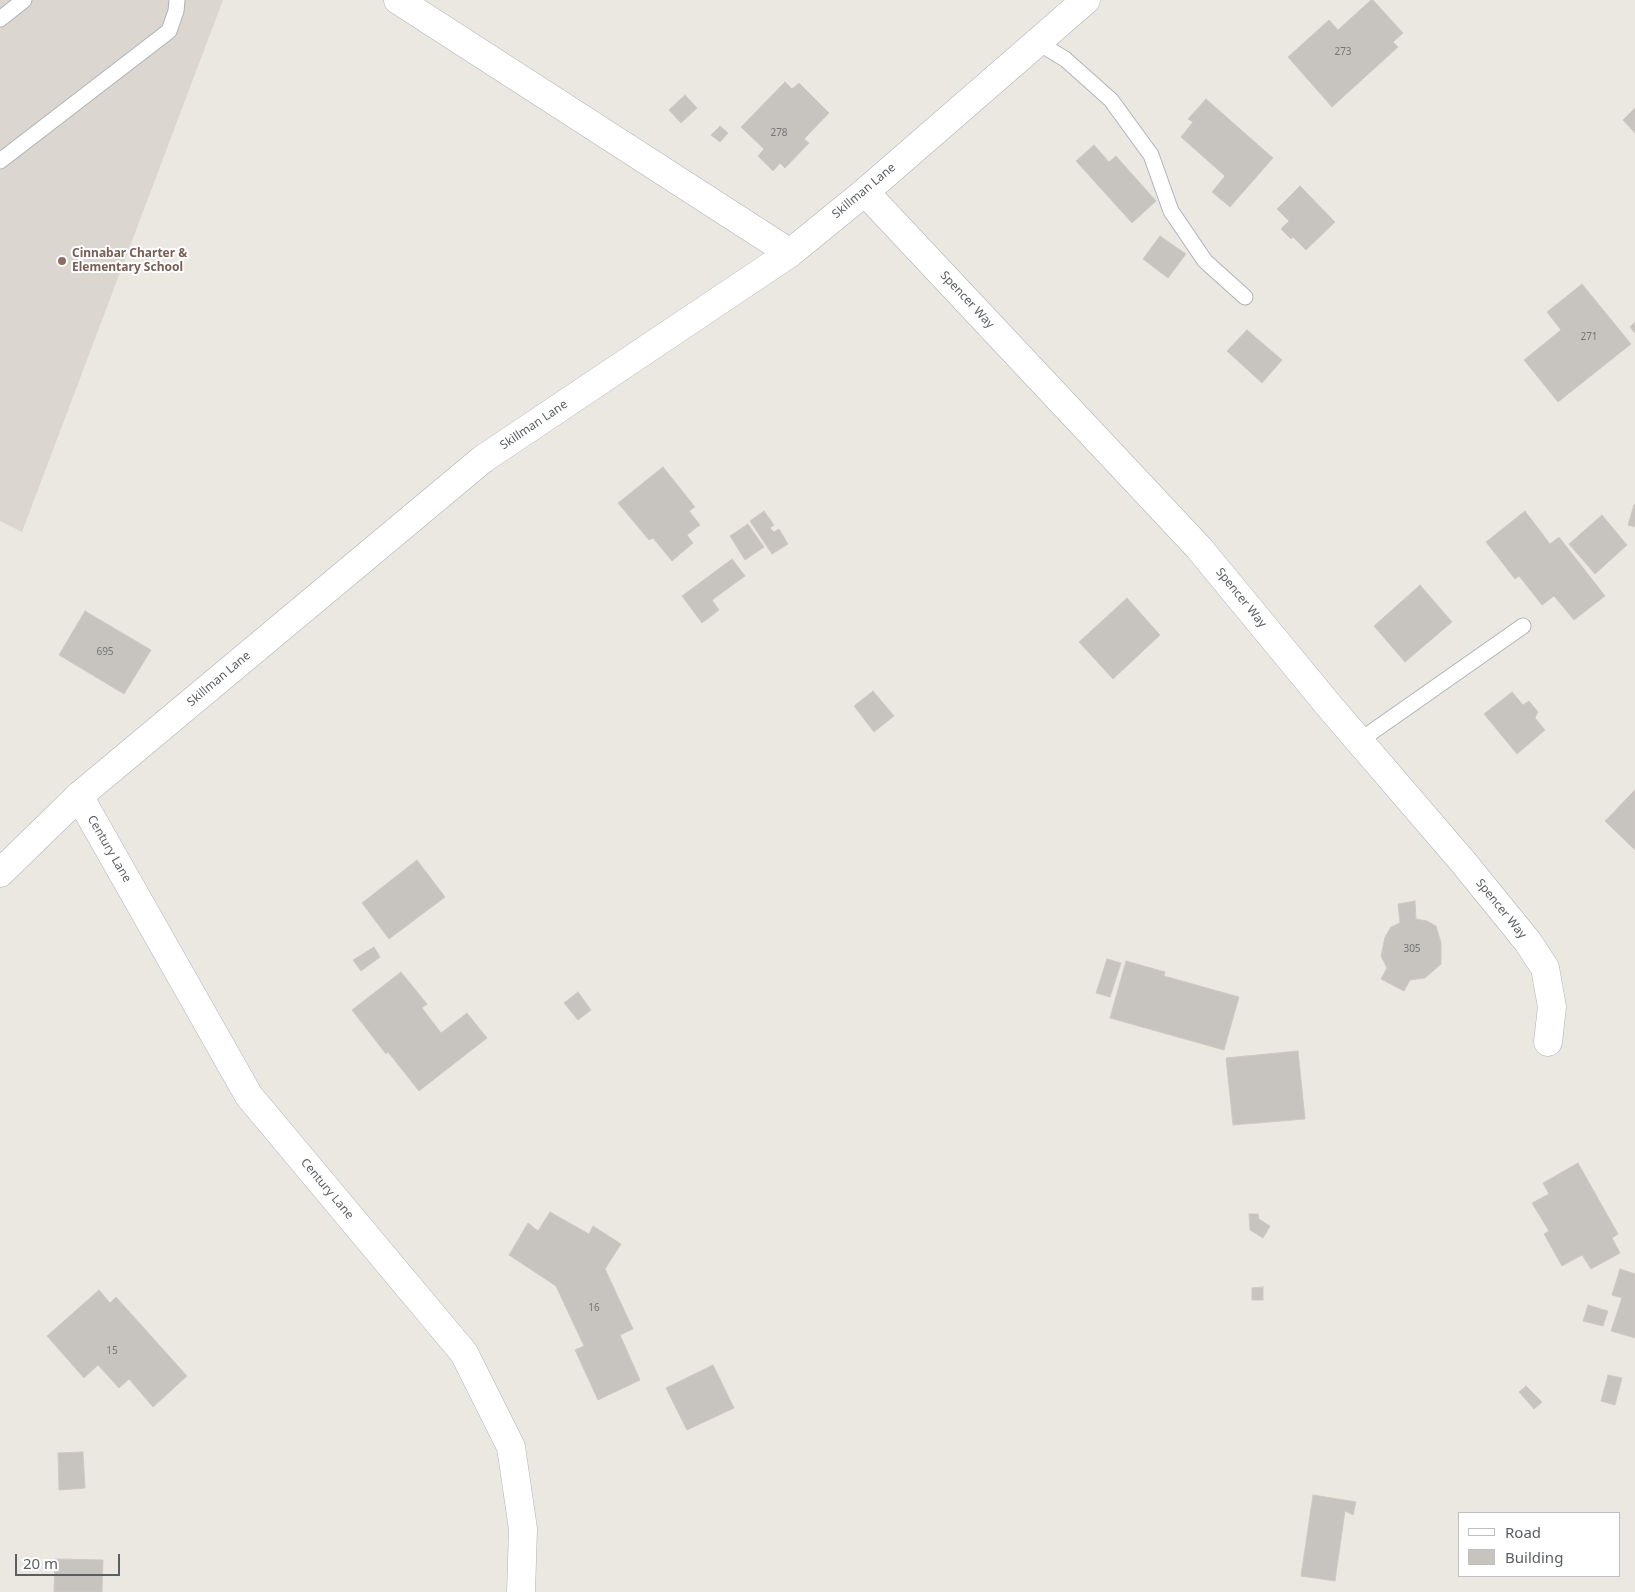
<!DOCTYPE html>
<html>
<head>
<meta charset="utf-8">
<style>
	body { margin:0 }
	#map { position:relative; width:1635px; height:1592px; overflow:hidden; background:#ebe8e2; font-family:"Noto Sans",sans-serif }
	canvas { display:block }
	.legend { position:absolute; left:1458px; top:1512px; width:162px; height:65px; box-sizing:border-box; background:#fff; border:1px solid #bdbfc0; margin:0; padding:6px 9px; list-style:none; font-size:15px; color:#5a5e61 }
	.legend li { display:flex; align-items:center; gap:10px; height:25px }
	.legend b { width:25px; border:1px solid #bdbfc0 }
	.scale { position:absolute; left:15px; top:1554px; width:105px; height:22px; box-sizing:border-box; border:2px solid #5a5e61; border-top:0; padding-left:6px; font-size:15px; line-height:18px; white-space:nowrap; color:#5a5e61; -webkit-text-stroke:4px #fff; paint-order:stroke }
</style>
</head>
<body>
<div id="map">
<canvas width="1635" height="1592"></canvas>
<ul class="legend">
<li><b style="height:6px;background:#fff"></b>Road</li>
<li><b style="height:14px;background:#c7c3bf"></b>Building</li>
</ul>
<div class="scale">20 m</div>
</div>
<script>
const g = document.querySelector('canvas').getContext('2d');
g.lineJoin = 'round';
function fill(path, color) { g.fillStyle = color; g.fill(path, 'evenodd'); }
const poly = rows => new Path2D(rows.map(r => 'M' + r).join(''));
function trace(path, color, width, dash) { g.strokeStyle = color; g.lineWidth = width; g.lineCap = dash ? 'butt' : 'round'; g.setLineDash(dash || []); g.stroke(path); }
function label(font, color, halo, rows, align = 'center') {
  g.font = font + ' "Noto Sans",sans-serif'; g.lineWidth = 4; g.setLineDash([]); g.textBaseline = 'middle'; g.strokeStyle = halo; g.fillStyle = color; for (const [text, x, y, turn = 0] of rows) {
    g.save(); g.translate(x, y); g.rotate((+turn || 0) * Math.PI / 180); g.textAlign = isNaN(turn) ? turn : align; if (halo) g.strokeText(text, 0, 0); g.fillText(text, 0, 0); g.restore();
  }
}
fill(poly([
	[0,0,223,0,22,532,0,521]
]), '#dbd7d0');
const building = poly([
	[1371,0,1373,0,1403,33,1393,42,1398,47,1332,107,1288,57,1329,20,1338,30,1371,0],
	[785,82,792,89,799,83,829,113,804,139,809,143,785,168,780,163,773,171,758,156,764,149,741,127,785,82],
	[685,95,697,108,681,123,669,110,685,95],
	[1206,99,1273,158,1230,207,1212,192,1225,176,1181,137,1193,122,1188,119,1206,99],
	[1635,108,1635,133,1623,120,1635,108],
	[720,126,728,133,720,142,711,135,720,126],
	[1094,145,1109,162,1116,156,1156,201,1132,223,1076,161,1094,145],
	[1300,186,1335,222,1306,250,1293,237,1291,239,1281,229,1289,221,1277,209,1300,186],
	[1160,236,1186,254,1168,278,1143,259,1160,236],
	[1582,284,1631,344,1558,402,1524,360,1561,330,1547,312,1582,284],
	[1635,322,1635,333,1630,327,1635,322],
	[1247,330,1282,360,1262,383,1227,351,1247,330],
	[663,467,695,507,689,511,700,525,687,535,693,543,672,561,653,538,649,540,618,503,663,467],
	[1634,505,1635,505,1635,527,1628,525,1634,505],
	[764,511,774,525,770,528,774,532,779,529,788,544,772,554,750,521,764,511],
	[1525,511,1550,544,1559,537,1605,596,1574,620,1554,596,1542,605,1519,576,1515,579,1486,542,1525,511],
	[1602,515,1627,545,1595,574,1569,544,1602,515],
	[748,524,764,547,745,560,730,536,748,524],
	[732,559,745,576,712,600,719,610,702,623,682,596,732,559],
	[1420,585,1452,622,1405,662,1374,626,1420,585],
	[1127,598,1160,635,1113,679,1079,642,1127,598],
	[85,611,151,650,124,694,59,655,85,611],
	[873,691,894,716,874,732,854,706,873,691],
	[1512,692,1523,705,1529,701,1538,712,1535,718,1545,730,1517,754,1484,714,1512,692],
	[1635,790,1635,850,1605,821,1635,790],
	[417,860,445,897,389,939,362,903,417,860],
	[1415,901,1416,919,1427,921,1436,926,1441,943,1441,964,1425,978,1410,980,1404,991,1381,979,1387,968,1381,956,1385,937,1391,927,1400,923,1398,904,1415,901],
	[374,947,380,957,361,971,353,960,374,947],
	[1107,959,1121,963,1110,997,1096,993,1107,959],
	[1126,961,1165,972,1164,976,1239,997,1224,1050,1110,1018,1126,961],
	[401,972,427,1004,422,1008,441,1033,467,1013,487,1038,419,1091,388,1052,386,1054,352,1010,401,972],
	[578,992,591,1010,578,1020,564,1003,578,992],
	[1298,1051,1305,1119,1233,1125,1226,1058,1298,1051],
	[1578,1163,1618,1234,1612,1238,1620,1253,1591,1269,1582,1255,1562,1266,1544,1234,1549,1231,1532,1203,1549,1194,1543,1183,1578,1163],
	[550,1212,589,1234,593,1226,621,1244,605,1269,633,1329,620,1335,640,1380,598,1400,575,1350,584,1346,556,1286,509,1255,528,1223,538,1231,550,1212],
	[1249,1214,1258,1214,1259,1219,1270,1226,1263,1238,1250,1230,1249,1214],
	[1620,1269,1635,1274,1635,1338,1611,1331,1622,1298,1612,1295,1620,1269],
	[1263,1287,1263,1300,1252,1300,1252,1288,1263,1287],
	[99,1290,110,1303,116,1297,187,1376,153,1407,129,1379,119,1388,98,1365,84,1378,47,1336,99,1290],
	[1588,1305,1608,1311,1603,1326,1583,1321,1588,1305],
	[713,1365,734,1408,687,1430,666,1388,713,1365],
	[1608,1375,1622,1378,1615,1405,1601,1401,1608,1375],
	[1526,1386,1542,1402,1534,1409,1519,1392,1526,1386],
	[83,1452,85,1488,59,1490,58,1453,83,1452],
	[1313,1495,1356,1502,1353,1515,1345,1511,1335,1581,1301,1576,1313,1495],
	[55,1559,103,1560,102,1592,54,1592,55,1559]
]);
fill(building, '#c7c3bf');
trace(building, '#cfc9c1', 1);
const lane = poly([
	[0,19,24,0],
	[1037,42,1065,59,1111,100,1151,155,1171,211,1205,261,1245,297],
	[0,161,169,31,176,11,177,0],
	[1359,741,1523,626]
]);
const street = poly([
	[398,0,790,253],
	[865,192,1199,548,1330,707,1464,863,1528,942,1545,968,1552,1007,1548,1042],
	[79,796,249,1096,464,1353,511,1447,523,1529,521,1592]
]);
const secondary = poly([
	[0,873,79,796,483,459,790,253,865,192,1086,0]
]);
trace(lane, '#afb3b6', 17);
trace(street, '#afb3b6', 29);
trace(secondary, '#afb2b6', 29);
trace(lane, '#fff', 15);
trace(street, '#fff', 28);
trace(secondary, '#fff', 28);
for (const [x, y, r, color] of [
	[62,261,5,"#8d6e63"]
]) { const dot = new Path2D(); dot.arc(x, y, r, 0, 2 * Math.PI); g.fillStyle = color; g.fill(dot); trace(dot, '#fff', 2); }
label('10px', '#757778', null, [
	["273",1343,52],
	["278",779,133],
	["271",1589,337],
	["695",105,652],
	["305",1412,949],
	["16",594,1308],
	["15",112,1351]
]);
label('12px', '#5a5e61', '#fff', [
	["Skillman Lane",864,191,-40],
	["Spencer Way",967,300,47],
	["Skillman Lane",534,425,-34],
	["Spencer Way",1241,598,51],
	["Skillman Lane",219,679,-40],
	["Century Lane",109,849,60],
	["Spencer Way",1501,909,51],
	["Century Lane",327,1189,50]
]);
label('bold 12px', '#785e54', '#fff', [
	["Cinnabar Charter &",72,254],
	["Elementary School",72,268]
], 'left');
</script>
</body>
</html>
